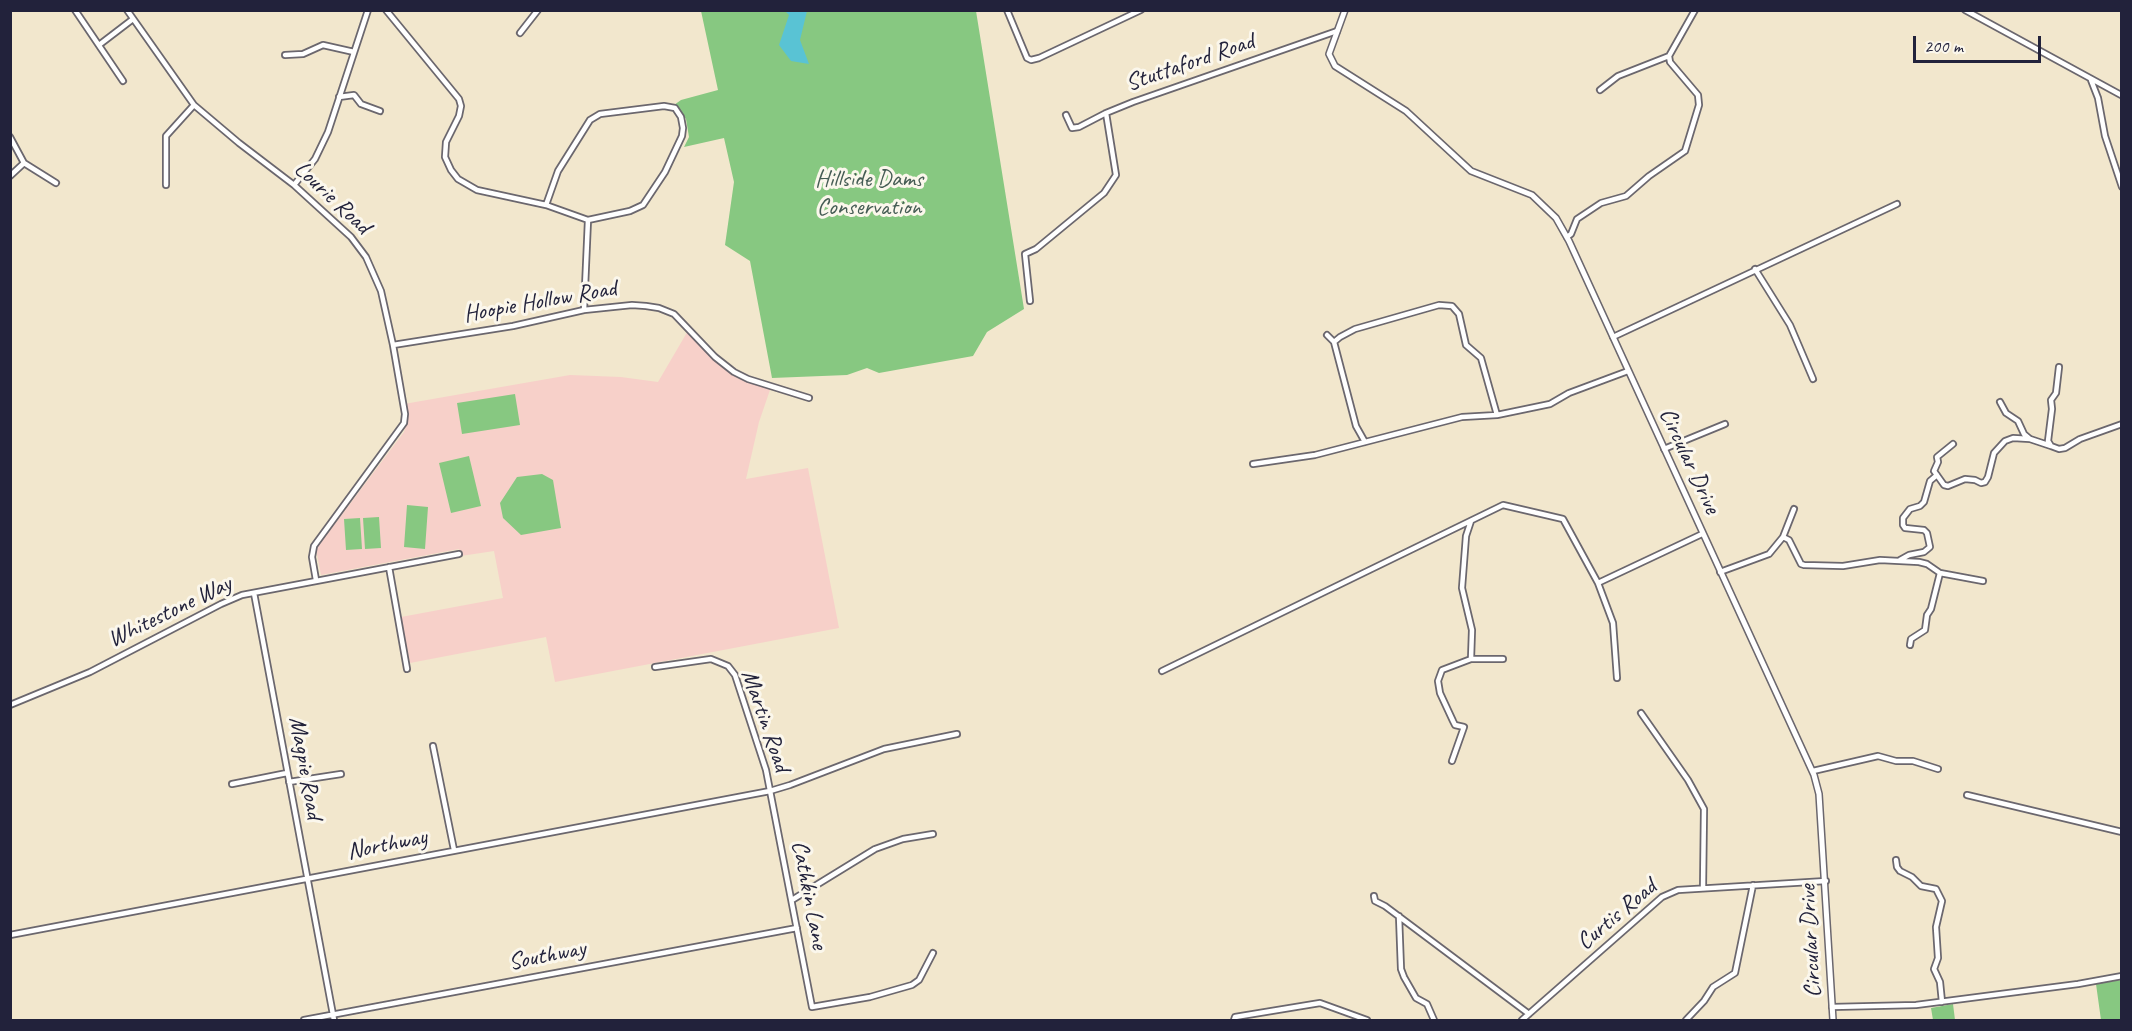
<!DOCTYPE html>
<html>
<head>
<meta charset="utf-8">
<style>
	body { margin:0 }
	#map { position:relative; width:2132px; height:1031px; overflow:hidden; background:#f2e7cd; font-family:Caveat,sans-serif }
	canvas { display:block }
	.frame { position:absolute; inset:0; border:12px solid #22223b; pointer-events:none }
	.scale { position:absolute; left:1913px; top:36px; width:128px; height:27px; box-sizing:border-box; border:3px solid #22223b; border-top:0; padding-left:8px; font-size:18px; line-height:21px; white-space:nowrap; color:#22223b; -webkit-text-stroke:4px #fbf7ec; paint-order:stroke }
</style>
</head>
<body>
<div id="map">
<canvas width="2132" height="1031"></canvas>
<div class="frame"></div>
<div class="scale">200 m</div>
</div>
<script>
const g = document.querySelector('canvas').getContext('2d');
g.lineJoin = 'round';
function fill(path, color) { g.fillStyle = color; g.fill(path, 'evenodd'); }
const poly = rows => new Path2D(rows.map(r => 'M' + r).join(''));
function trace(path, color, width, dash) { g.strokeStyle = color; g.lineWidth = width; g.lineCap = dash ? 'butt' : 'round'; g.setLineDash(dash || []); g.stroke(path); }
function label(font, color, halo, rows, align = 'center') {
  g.font = font + ' Caveat,sans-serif'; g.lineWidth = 6; g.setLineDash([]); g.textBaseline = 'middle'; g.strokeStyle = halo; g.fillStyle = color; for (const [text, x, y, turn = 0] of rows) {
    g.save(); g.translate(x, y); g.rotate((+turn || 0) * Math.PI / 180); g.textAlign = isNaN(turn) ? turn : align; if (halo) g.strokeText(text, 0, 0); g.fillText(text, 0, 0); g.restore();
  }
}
fill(poly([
	[689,329,734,372,771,387,759,422,746,479,808,468,839,628,555,682,546,637,410,663,401,617,503,598,494,551,461,556,459,549,321,575,316,549,404,432,407,420,404,404,570,375,621,377,658,382]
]), '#f7d0c9');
fill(poly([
	[701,11,976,11,1024,309,987,332,973,356,879,373,867,368,847,375,772,378,750,261,725,245,734,182,724,138,684,147,689,137,686,119,678,108,675,107,674,105,681,100,718,90],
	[515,394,520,425,462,434,457,403],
	[469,456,481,506,451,513,439,463],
	[542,474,553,480,561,528,521,535,503,518,500,503,517,477],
	[407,505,428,507,425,549,404,547],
	[379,517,381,548,365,549,363,518],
	[360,518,362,549,346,550,344,519],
	[2121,980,2121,1020,2101,1020,2096,984],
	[1953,1004,1955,1020,1933,1020,1931,1008]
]), '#87c881');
fill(poly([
	[785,11,807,11,800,40,809,64,791,61,779,45,789,15]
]), '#59c3d4');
const minor = poly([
	[75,10,123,81],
	[127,10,194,105,239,143,294,185,351,237,366,257,381,291,393,345,405,414,404,423,314,546,312,557,316,580],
	[386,10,459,99,461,106,459,116,446,142,445,157,451,170,458,179,477,190,546,205],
	[1007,10,1027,58,1031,60,1039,58,1141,10],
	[1965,10,2121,95],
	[520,33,538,10],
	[99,45,133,19],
	[285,55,303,54,323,45,354,52],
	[2091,80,2098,98,2105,136,2122,187],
	[1600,90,1618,76,1669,56,1695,10],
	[339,97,354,95,361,104,380,111],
	[664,106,675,108,681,117,683,128,682,136,665,172,643,205,630,211,588,220,546,205,558,171,590,120,600,114,664,106],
	[1066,115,1072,128,1079,127,1106,113,1133,102,1337,31],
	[10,137,24,163,56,183],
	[10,176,24,163],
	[166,185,166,136,194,105],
	[294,185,315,159,328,132,368,10],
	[1567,237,1571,234,1577,219,1601,203,1626,196,1649,176,1685,151,1699,105,1698,95,1670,62,1669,56],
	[1755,269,1790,325,1813,379],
	[1030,301,1025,254,1036,249,1104,193,1116,175,1106,113],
	[584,310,588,220],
	[1327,335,1334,342,1356,426,1365,442],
	[1613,337,1897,204],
	[1334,342,1340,337,1355,329,1439,305,1452,306,1459,314,1466,345,1481,358,1497,415],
	[393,345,513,326,584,310,632,305,646,306,659,308,674,314,715,357,734,372,748,379,809,398],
	[2059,367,2056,393,2051,400,2052,409,2048,441,2051,446,2059,449,2065,448,2080,439,2122,424],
	[2000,402,2006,413,2018,421,2024,434,2030,439,2051,446],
	[1953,444,1937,457,1938,462,1934,471,1944,485,1948,486,1965,479,1975,480,1981,483,1985,482,1988,477,1994,453,2005,441,2013,438,2030,439],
	[1664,449,1725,424],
	[1253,464,1315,455,1462,417,1497,415,1550,404,1569,393,1628,371],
	[1783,537,1789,540,1801,564,1804,565,1843,566,1880,560,1919,562,1927,564,1940,573,1983,581],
	[1900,560,1909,555,1924,552,1930,547,1927,533,1924,530,1905,528,1903,525,1903,518,1910,509,1920,506,1924,502,1930,481,1937,475],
	[389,567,407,669],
	[1720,572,1769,554,1783,537,1794,509],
	[1598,583,1702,534],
	[254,593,334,1020],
	[1910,645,1911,639,1925,630,1927,615,1931,609,1940,573],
	[1471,659,1503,659],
	[655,667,711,659,728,666,735,675,766,770,812,1007,870,997,912,985,919,980,933,953],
	[1162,671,1503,505,1563,519,1598,583,1613,623,1617,678],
	[10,705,90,672,221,604,242,595,459,554],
	[1641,713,1688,780,1704,809,1703,888],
	[433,746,454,850],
	[1452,761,1464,727,1455,725,1453,721,1440,693,1438,681,1442,670,1471,659,1472,630,1462,588,1466,536,1471,521],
	[1813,771,1878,756,1896,761,1913,761,1938,769],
	[289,782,341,774],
	[232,784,287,773],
	[1967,795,2122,832],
	[1896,860,1897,867,1900,871,1912,877,1921,886,1936,889,1942,901,1936,927,1938,958,1934,969,1940,982,1942,1002],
	[1374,896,1375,901,1385,906,1529,1014],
	[792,900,875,849,903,839,933,834],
	[1399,916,1401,969,1404,977,1416,998,1427,1004,1434,1020],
	[10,935,770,791,790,785,884,749,957,734],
	[1832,1007,1916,1005,2078,984,2122,976],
	[304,1020,797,928],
	[1234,1020,1235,1017,1320,1003,1367,1020],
	[1522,1020,1662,897,1678,890,1826,881],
	[1686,1020,1704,1001,1713,987,1735,973,1753,885]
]);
const tertiary = poly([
	[1345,10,1329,54,1335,66,1406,111,1471,171,1532,195,1556,218,1569,241,1814,775,1819,794,1833,1020]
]);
trace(minor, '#6b676e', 8);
trace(tertiary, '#6b676e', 8);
trace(minor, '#fff', 4.5);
trace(tertiary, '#fff', 5);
label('24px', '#22223b', '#fbf7ec', [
	["Stuttaford Road",1190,63,-19],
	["Lourie Road",332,198,43],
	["Hoopie Hollow Road",540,302,-10],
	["Circular Drive",1689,461,65],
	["Whitestone Way",170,612,-26],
	["Martin Road",765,721,71],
	["Magpie Road",305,768,80],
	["Northway",387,845,-11],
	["Cathkin Lane",809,895,79],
	["Curtis Road",1617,915,-40],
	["Circular Drive",1811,941,-93],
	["Southway",547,956,-11]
]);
label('24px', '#455c54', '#fbf7ec', [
	["Hillside Dams",869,180],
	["Conservation",869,208]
]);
</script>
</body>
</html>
